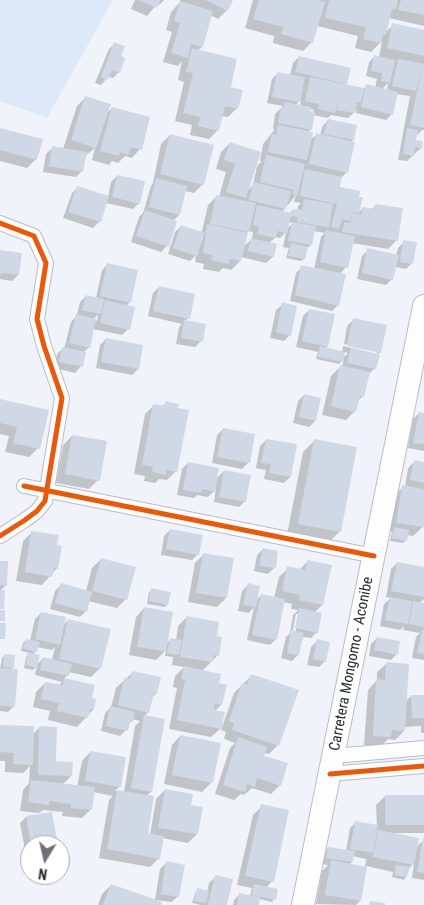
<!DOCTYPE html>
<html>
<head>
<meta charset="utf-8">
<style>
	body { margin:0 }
	#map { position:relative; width:424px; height:905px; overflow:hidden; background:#f0f4fa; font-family:"Roboto Condensed",sans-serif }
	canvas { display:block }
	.north { position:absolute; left:20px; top:835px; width:50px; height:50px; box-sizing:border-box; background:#fff; border:1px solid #a9aaad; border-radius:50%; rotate:189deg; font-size:14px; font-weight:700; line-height:20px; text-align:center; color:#282b31 }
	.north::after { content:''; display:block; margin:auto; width:18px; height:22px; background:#6e7177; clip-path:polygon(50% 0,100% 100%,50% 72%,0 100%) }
</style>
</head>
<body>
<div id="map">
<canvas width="424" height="905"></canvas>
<div class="north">N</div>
</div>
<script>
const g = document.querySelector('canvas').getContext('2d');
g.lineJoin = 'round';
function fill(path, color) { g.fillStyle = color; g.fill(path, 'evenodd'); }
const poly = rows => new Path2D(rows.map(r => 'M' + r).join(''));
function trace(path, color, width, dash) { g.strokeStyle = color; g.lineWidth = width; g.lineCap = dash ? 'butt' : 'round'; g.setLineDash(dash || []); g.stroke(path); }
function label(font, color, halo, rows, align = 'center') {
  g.font = font + ' "Roboto Condensed",sans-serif'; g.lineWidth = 4.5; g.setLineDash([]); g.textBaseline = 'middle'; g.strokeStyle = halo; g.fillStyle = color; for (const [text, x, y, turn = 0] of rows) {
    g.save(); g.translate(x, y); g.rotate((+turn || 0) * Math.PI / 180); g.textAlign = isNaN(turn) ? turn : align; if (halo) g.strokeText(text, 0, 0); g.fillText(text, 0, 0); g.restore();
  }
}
fill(poly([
	[0,0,113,0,47,118,0,101]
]), '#dde8f9');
fill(poly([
	[135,0,164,0,159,5,157,4,147,16,131,9],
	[179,0,232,0,227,10,218,19,210,15,202,47,197,51,229,88,237,108,228,117,221,116,218,130,209,139,190,135,192,125,175,121,184,82,178,80,182,61,178,66,163,62,172,32,166,30,171,12,181,1],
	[253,0,424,0,424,26,389,18,386,32,393,25,424,32,424,130,422,130,416,136,415,141,421,148,407,161,398,160,410,96,396,94,392,114,386,120,356,113,357,110,348,118,331,115,328,118,313,115,311,129,307,132,310,140,316,135,320,136,322,127,328,120,353,140,351,142,347,172,341,178,339,187,359,192,358,213,363,208,372,209,376,205,397,240,388,249,352,243,346,267,340,274,338,305,332,311,290,301,296,273,302,267,314,269,321,237,325,233,314,231,311,245,306,249,304,259,301,261,286,258,289,248,283,247,286,232,280,238,276,237,269,243,273,257,266,263,241,257,240,261,231,270,223,268,219,272,203,269,204,264,195,262,196,255,190,261,168,254,175,232,181,226,201,232,202,231,208,205,217,196,219,197,226,172,216,169,221,152,230,143,248,190,253,185,257,166,262,161,260,161,263,144,275,129,273,129,275,114,283,106,267,103,272,79,278,73,290,75,293,63,299,57,346,84,344,86,363,89,367,86,375,88,377,79,366,76,369,62,375,56,379,57,382,41,371,52,355,48,358,36,317,26,312,42,303,51,273,43,274,36,245,28],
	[388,83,387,90,382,89],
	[301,99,300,106,296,105],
	[309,109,314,110,313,113,309,112],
	[296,195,294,202,301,203,298,206,297,211,293,210,290,213,282,212],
	[288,222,293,223,287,229],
	[249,231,253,232,252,239,243,247,246,234],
	[115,43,119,72,113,78,108,77,101,85,95,83,109,49],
	[86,97,106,114,112,108,140,149,132,158,125,156,118,163,112,161,109,165,92,160,95,148,85,156,82,171,76,177,43,172,46,154,53,147,63,149,77,106],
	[0,129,36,159,27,168,0,161],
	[170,135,203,184,194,193,185,191,179,215,173,221,167,246,161,252,131,242,139,217,143,213,151,186,153,183,161,144],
	[117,176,139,203,133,209,106,203,99,222,93,228,63,218,72,193,78,187,108,197,111,182],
	[404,242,412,263,406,269,395,267,392,279,386,285,357,279,362,256,368,250,396,256,398,248],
	[0,251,18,275,12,281,0,279],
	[108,264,130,302,126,306,128,329,122,335,93,329,89,347,83,353,81,366,75,373,54,368,57,354,63,348,64,349,71,322,77,315,80,302,86,296,96,298,102,270],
	[98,314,97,321,93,320],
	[159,287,189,318,185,321,201,341,195,347,176,344,179,327,182,324,148,316,153,293],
	[283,304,290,335,284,341,270,338,276,310],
	[309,310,327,346,325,349,342,352,343,346,377,354,377,351,344,344,347,326,353,320,385,326,379,353,377,355,375,368,369,374,363,396,357,402,355,411,346,420,322,415,331,376,340,367,342,367,344,359,339,364,316,359,318,352,296,347,303,316],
	[344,352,348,353,342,359],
	[106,339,142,346,138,369,132,375,96,368,100,345],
	[304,395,315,421,309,427,293,423,298,401],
	[0,400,38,448,29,457,5,452,9,436,0,434],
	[166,403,176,471,167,480,159,479,155,483,144,481,145,476,134,474,145,414,154,405,162,407],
	[419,413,424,414,424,451,408,448,413,419],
	[223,429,248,463,242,469,212,463,217,435],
	[72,436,98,480,89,489,56,483,63,445],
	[266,440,290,477,284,483,264,479,266,470,256,468,260,446],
	[314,441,340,531,328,543,287,535,303,452],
	[414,462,424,463,424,526,413,536,407,535,406,540,403,543,390,541,392,532,388,531,394,496,403,487,405,487,408,468],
	[188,463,216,479,224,471,245,501,239,507,214,502,216,489,208,497,197,495,194,498,177,495,182,469],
	[170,530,198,554,192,560,161,555,164,536],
	[32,532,56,546,57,568,42,585,16,581,23,541],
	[263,549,274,568,268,574,254,571,257,555],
	[204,554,226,598,217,607,188,602,195,563],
	[101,559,125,600,117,608,88,601,86,611,80,617,50,609,55,591,61,585,86,591,92,568],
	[0,562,6,585,0,591],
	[307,562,322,605,315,612,317,632,311,638,302,637,298,655,292,661,281,658,286,637,290,633,293,615,298,610,291,609,292,604,283,602,276,639,270,645,247,640,254,607,249,613,238,611,242,591,248,585,256,601,261,595,274,598,279,577,288,568,299,570],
	[296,614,299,614,295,635,292,634],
	[397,563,424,568,424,599,420,603,424,604,424,660,412,658,416,637,420,633,403,630,404,626,400,630,380,626,384,604,391,598,386,597,391,569],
	[152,590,167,604,165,607,147,604,149,592],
	[144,608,166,644,170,640,176,641,178,626,187,617,216,637,218,655,202,671,218,684,221,705,215,711,222,727,211,737,169,729,177,688,173,687,175,676,184,667,172,665,173,657,165,656,166,650,156,660,129,655,136,617],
	[41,613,63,626,68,620,100,668,91,677,69,672,64,679,91,699,95,700,93,710,77,727,48,720,50,711,33,707,36,692,45,683,58,686,62,682,35,675,37,666,33,670,24,668,26,657,30,653,21,651,23,643,26,640,30,641,35,619],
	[37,647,52,650,55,647,52,660,43,658,36,666,33,655,36,651],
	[377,638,397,654,391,660,369,656,371,644],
	[317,641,325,661,319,667,307,665,311,647],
	[5,655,13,667,11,670,14,706,8,712,0,711,0,669,2,658],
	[386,664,405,702,411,696,424,696,424,733,421,733,421,726,404,727,404,731,395,740,388,739,381,746,364,745,368,690,377,680,377,672],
	[133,672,156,693,152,698,148,712,144,717,163,720,151,792,146,796,146,834,150,835,156,799,165,790,190,806,201,808,197,834,188,843,162,838,159,858,150,867,99,858,109,800,113,796,93,792,91,809,82,818,62,816,63,812,43,810,39,813,20,811,23,790,29,783,30,766,23,773,5,772,5,761,0,761,0,726,33,734,40,727,55,762,71,776,62,785,77,787,82,761,90,752,120,786,115,791,124,792,135,726,140,721,132,719,126,730,120,736,101,731,105,713,111,707,116,688],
	[252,675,278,745,269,754,264,753,263,757,280,785,271,794,252,788,244,795,241,794,234,800,215,794,230,748,235,743,224,739,226,732,221,730,234,693],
	[180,736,211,783,202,792,164,784,172,745],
	[385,796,424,796,424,833,394,833,416,847,424,840,424,880,412,878,414,863,408,869,406,877,404,880,392,877,393,872,366,866,360,901,356,905,316,904,322,871,328,865,321,864,322,854,328,848,346,851,350,828,356,822,377,826,376,805],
	[353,856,366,859,365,868,349,865,352,862],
	[262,806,272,881,266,888,274,899,272,902,259,899,257,905,233,905,234,900,240,894,250,896,252,888,237,885,253,815],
	[26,817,57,845,30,845,30,855,26,855,20,823],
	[166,863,178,896,172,902,155,900,160,869],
	[215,877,226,905,201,905,192,903,195,893,197,890,207,892,209,883],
	[111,885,160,905,98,905,102,894]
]), '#0003');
fill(poly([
	[139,0,160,0,157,8],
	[206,0,233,0,228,11],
	[259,0,318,0,325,2,313,43,281,34,283,27,253,19],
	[329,0,398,0,396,9,392,9,386,35,383,35,381,43,363,39,366,27,325,18],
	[401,0,424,0,424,15,398,10],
	[180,1,213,11,203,47,191,44,188,58,171,53,180,23,174,21],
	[392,23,424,30,424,56,387,48],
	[114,42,125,46,121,56,125,58,120,73,112,70,108,80,101,77],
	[192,48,237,59,231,87,243,90,238,109,225,106,219,131,198,126,200,117,183,113,193,73,186,72],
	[374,55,395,60,390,83,381,81,382,73,371,71],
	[299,56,351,68,347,84,295,72],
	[398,59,424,64,424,128,410,125,422,69,416,91,392,86],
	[277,72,305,77,300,102,272,97],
	[310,77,364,88,361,102,357,102,355,113,337,110,339,98,335,113,318,109,319,104,305,101],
	[366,84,398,92,393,115,361,107],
	[85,96,111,104,96,148,71,140],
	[285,102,311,107,310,111,315,112,312,130,278,123,281,107,284,108],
	[112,107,150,117,142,150,131,147,128,155,120,152,119,156,100,151],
	[328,119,357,125,354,140,324,134],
	[278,125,313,132,307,160,268,152,272,134,276,135],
	[0,128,43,139,37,160,0,150],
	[407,128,418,130,416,140,423,141,422,149,415,147,414,156,403,154],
	[316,133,355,142,348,173,309,164],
	[170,134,214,145,204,185,160,174],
	[230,142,261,152,246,198,226,192,235,164,224,160],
	[52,146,87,152,83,172,49,166],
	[266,155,305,164,297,196,292,194,294,190,260,182],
	[305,169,342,177,339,191,341,187,360,191,359,197,363,197,359,214,352,212,350,221,342,219,339,229,331,227,337,204,300,196],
	[117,175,145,181,140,204,112,197],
	[156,178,187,186,180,215,149,207],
	[253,182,291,191,286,209,249,200],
	[77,186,109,196,101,222,68,212],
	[216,195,256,203,249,232,210,224],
	[304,199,333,204,329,227,297,222,297,217,291,216,287,233,278,231,276,238,257,234,259,226,253,225,257,205,292,213,293,209,302,210],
	[375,204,403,208,398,241,342,232,344,222,351,223,352,213,361,215,363,207,375,209],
	[145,210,177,221,169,247,136,236],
	[292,222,316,226,312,245,288,241],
	[207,224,248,233,241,261,230,259,229,264,211,260,212,255,203,253],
	[181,225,205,233,197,256,173,248],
	[326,230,355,236,348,268,320,262],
	[251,238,277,244,274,257,248,251],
	[403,240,417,242,413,264,400,262],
	[291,243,308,247,305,259,288,256],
	[367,248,399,255,393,280,362,273],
	[0,250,22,253,19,275,2,273,0,276],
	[107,263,138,270,131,303,100,296],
	[301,265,346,274,339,306,295,295],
	[159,286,195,294,190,319,153,311],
	[86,295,104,299,101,314,82,310],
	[105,300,135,307,130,330,100,323],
	[282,302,297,306,291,336,276,332],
	[309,309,335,314,328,347,302,341],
	[76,314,96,319,90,348,69,343],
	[353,318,387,325,381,353,347,346],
	[184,320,206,324,203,342,181,338],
	[106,338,143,345,139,369,101,362],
	[320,346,345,352,343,362,318,357],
	[62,347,86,352,83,367,59,362],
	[351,348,380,355,376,369,347,363],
	[340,365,370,372,364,397,360,396,356,412,331,406],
	[304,394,321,398,316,421,299,417],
	[0,399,49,410,40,449,13,443,17,427,0,423],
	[165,401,179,404,178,408,189,410,177,472,166,470,166,475,152,472,153,467,142,465,153,404,165,406],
	[419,412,424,413,424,444,413,443],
	[223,428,255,434,250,463,217,457],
	[72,435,107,441,100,481,65,474],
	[266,439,297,444,291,477,269,473,271,464,261,463],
	[314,439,357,447,341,532,298,524],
	[414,460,424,462,424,483,410,480],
	[188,462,219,468,215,492,202,489,201,493,183,490],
	[224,470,251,475,246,502,219,497],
	[402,485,424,489,424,527,396,523],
	[394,527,409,530,407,541,392,538],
	[170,529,203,535,199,555,166,549],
	[31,531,59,535,57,545,62,546,58,569,54,568,52,577,25,572],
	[263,548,278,551,276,568,259,566],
	[203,553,234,558,227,598,196,593],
	[101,558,136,567,127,600,92,591],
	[307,560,332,565,323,605,299,600,300,595,282,591,287,566,305,570],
	[0,561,8,561,7,586,0,585],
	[397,562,424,567,424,597,391,591],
	[61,583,92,592,87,612,55,603],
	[248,583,260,586,256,607,243,605],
	[151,588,171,592,168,605,149,601],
	[0,590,5,590,4,609,0,609],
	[261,594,285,599,277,640,252,635],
	[390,597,412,601,408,624,385,620],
	[413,601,424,603,424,627,409,624],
	[144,607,173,612,166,651,137,647],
	[299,608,322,613,318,633,295,628],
	[0,610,5,610,5,621,0,621],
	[41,612,66,617,60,645,35,639],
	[187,616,219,622,217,636,222,637,219,656,214,655,212,662,180,657],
	[68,619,111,629,101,669,59,659],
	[0,623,6,623,5,639,0,639],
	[291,630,304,633,299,655,287,653],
	[422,630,424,630,424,654,417,653],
	[377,637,400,641,398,655,374,650],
	[170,638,182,640,179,655,167,653],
	[26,639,40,642,37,652,23,648],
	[317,639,330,642,326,662,313,659],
	[28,652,40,655,37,668,26,665],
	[4,654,15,655,14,668,3,667],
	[43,657,72,664,69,676,40,670],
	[386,662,409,664,405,731,392,730,391,737,373,736,376,679,385,680],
	[184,666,221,674,219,683,227,685,222,705,215,704,214,710,225,712,221,729,177,720,185,680,181,679],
	[0,668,18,669,15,707,0,705],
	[132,671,161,677,157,694,154,693,149,713,118,705,124,678,130,679],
	[251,674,299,690,279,746,232,730,234,723,229,721,242,683,247,685],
	[64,678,95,685,92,698,96,699,94,710,90,709,88,718,57,711,59,703,41,699,45,682,63,685],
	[411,695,424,695,424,718,412,718],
	[110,706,135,712,133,722,130,722,128,731,106,726],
	[144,715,165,719,152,792,131,788],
	[0,725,34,726,33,765,13,764,14,753,0,752],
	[39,726,57,727,56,761,73,762,72,776,38,775],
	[180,735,221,743,213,783,172,775],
	[238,737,267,747,264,756,288,763,281,786,257,778,255,787,247,784,245,792,223,785],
	[90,751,126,757,121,787,85,781],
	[31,780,95,787,92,810,71,808,71,804,50,801,49,805,28,802],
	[165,789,193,794,191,805,203,807,198,834,158,828],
	[117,790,154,796,148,833,164,836,160,859,107,849],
	[385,795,424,795,424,825,385,825],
	[261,804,289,810,274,882,245,876],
	[52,812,58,845,31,845,26,816],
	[355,821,378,825,373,853,350,849],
	[378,830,419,838,414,865,373,857],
	[423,838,424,838,424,873,417,872],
	[328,847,355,851,353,862,326,858],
	[331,860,367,867,361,901,325,895],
	[166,861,185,865,179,897,161,894],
	[396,865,410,867,407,877,394,875],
	[215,875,233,879,227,905,208,905],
	[111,884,162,902,161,905,103,905],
	[254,884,278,889,276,900,252,895],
	[197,888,209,891,206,903,194,901],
	[239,893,260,897,259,905,237,905],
	[370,901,385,903,385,905,369,905]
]), '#d0d8e6');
const minor = poly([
	[0,223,34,236,46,263,37,319,44,346,62,398,45,501,37,511,25,520,0,536],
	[24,486,374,556],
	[334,756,424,748],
	[330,774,424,766]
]);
const primary = poly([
	[303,905,424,306]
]);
trace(minor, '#b9bdc2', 16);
trace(primary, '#b9bdc2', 24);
trace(minor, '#fdfdfe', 14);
trace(primary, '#fdfdfe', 22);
trace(poly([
	[0,223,34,236,46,263,37,319,44,346,62,398,45,501,37,511,25,520,0,536],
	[24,486,374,556],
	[330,774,424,766]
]), '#e8590c', 5);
label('15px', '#282b31', '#fff', [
	["Carretera Mongomo - Aconibe",352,664,-79]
]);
</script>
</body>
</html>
